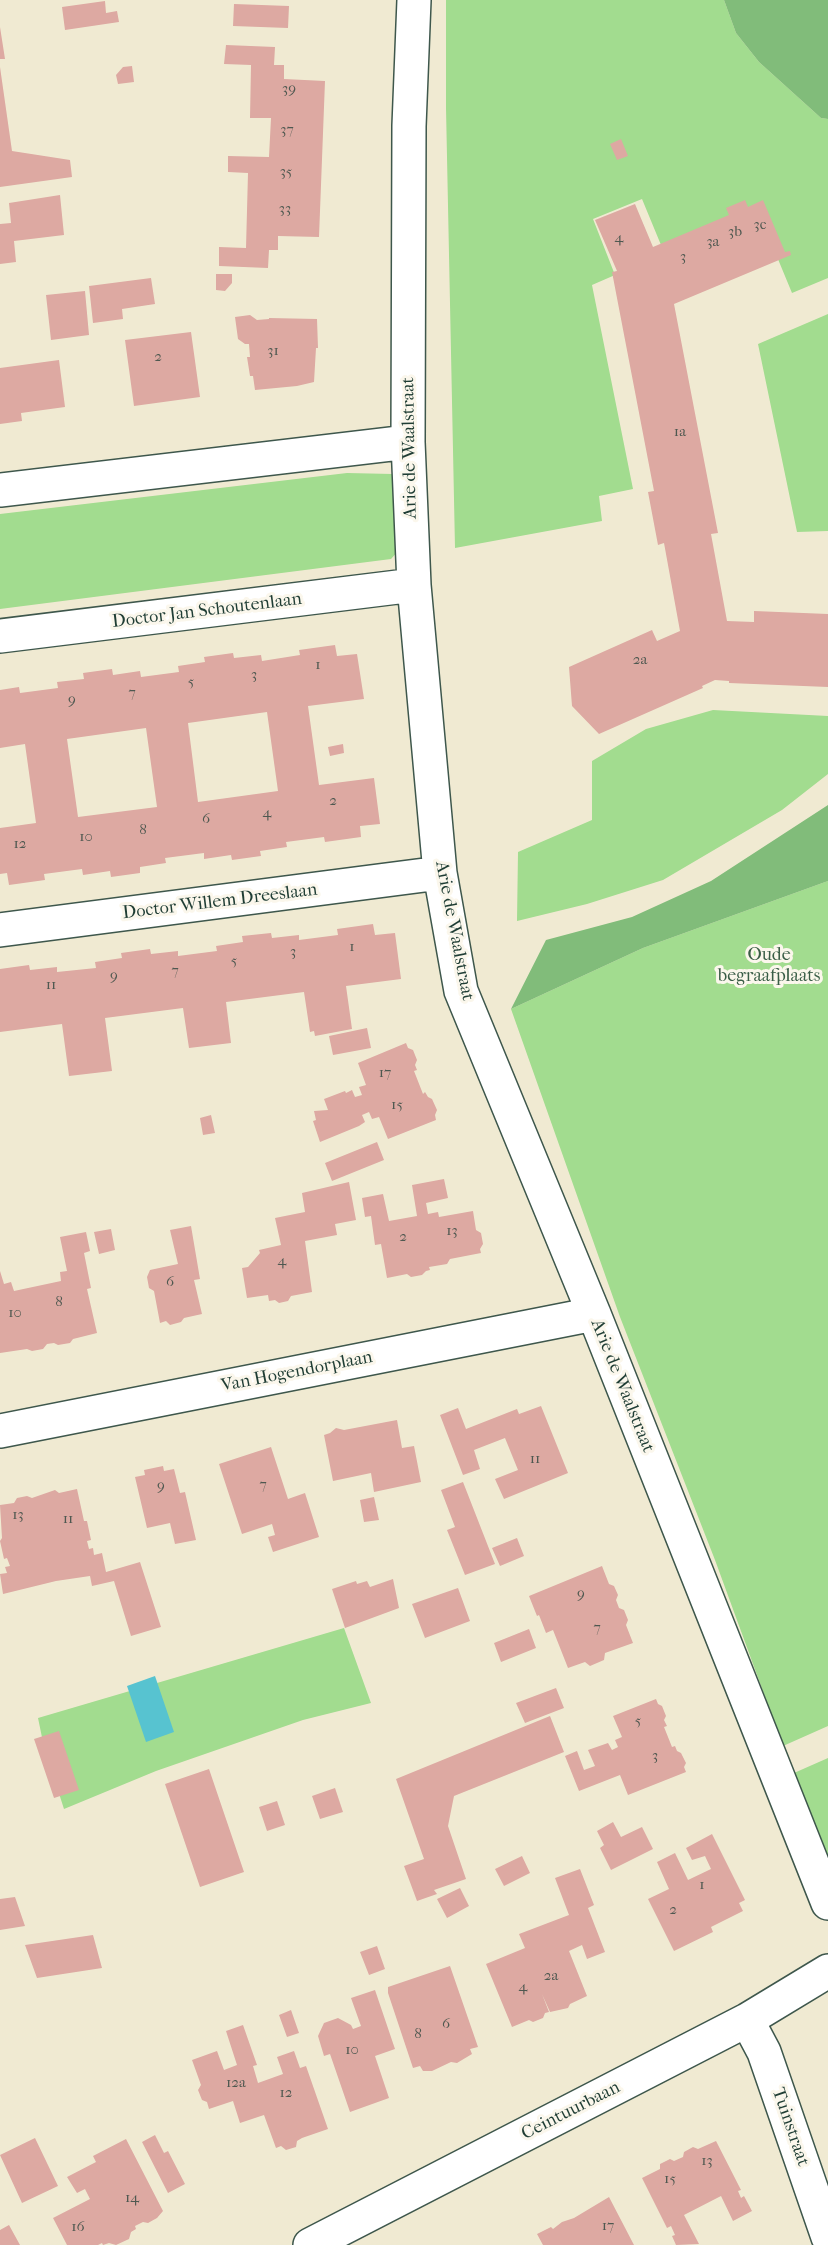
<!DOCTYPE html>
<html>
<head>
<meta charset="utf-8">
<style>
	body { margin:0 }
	canvas { display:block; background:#f0ead2 }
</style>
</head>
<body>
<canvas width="828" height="2245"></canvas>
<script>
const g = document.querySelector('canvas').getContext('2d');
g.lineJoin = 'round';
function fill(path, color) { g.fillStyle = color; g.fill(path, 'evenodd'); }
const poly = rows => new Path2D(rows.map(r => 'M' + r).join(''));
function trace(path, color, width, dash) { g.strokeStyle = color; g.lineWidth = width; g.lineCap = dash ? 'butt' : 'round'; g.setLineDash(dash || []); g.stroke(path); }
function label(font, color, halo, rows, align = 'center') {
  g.font = font + ' "IM FELL French Canon",serif'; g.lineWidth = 6; g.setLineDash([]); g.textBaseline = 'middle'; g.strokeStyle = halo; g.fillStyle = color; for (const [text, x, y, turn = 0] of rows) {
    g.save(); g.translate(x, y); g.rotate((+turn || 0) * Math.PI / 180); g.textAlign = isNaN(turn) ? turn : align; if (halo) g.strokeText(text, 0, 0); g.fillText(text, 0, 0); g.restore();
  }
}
fill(poly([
	[446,0,724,0,736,33,759,62,821,118,828,119,828,278,792,293,756,206,661,245,642,199,593,219,615,275,592,285,633,489,599,496,602,521,455,548,446,108],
	[828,314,828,531,797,532,758,344],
	[347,473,393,474,400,549,391,559,0,609,0,514],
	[713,710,828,716,828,774,782,810,663,880,587,904,517,921,518,852,592,820,592,761,646,729],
	[828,881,828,1726,783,1746,715,1560,620,1317,511,1009,643,948],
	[344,1628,371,1703,303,1720,156,1771,64,1809,44,1747,38,1718],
	[828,1758,828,1860,794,1773]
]), '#a2dc8f');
fill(poly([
	[724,0,828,0,828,119,821,118,759,62,736,33],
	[828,805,828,881,643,948,511,1009,546,940,632,917,711,881]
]), '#81bc7a');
fill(poly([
	[155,1676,174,1732,146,1742,127,1686]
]), '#57c3d0');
fill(poly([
	[105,1,106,13,117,11,119,22,65,30,62,7],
	[234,4,289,6,288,28,233,26],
	[0,27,5,59,0,59],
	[226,45,275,47,274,65,284,65,284,79,325,81,319,237,278,236,278,250,269,250,268,268,219,266,219,247,246,248,248,173,228,172,228,156,269,157,271,118,250,118,251,65,224,64],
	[132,66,134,82,118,84,116,75,123,67],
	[0,67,12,151,70,160,72,177,0,187],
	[621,139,628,156,617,160,610,144],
	[60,195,64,235,14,241,16,262,0,264,0,224,11,223,9,203],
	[745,200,748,207,763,200,785,252,790,251,791,255,674,304,718,533,711,534,727,621,754,622,754,611,828,614,828,687,729,683,729,681,715,680,702,686,703,688,599,734,572,706,569,667,652,630,657,641,680,631,664,543,658,545,648,492,654,491,612,272,617,271,595,220,635,204,653,247,729,215,726,208],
	[216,274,232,274,232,283,225,291,216,290],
	[151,278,155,304,122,309,123,319,93,323,89,286],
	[85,291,89,335,51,340,46,295],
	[250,315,257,320,269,319,269,318,317,319,318,348,316,348,314,382,297,386,255,390,253,376,250,376,247,357,250,357,249,344,245,344,238,339,235,317],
	[191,332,200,397,134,406,125,340],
	[59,360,65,407,21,413,22,421,0,424,0,368],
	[335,645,337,656,357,654,364,699,308,706,319,785,374,778,380,824,360,826,361,837,325,842,324,837,286,842,287,847,260,851,261,856,232,860,231,855,204,859,204,853,165,858,166,863,140,867,140,873,111,877,110,871,83,875,82,869,44,874,45,880,9,885,7,873,0,874,0,828,36,823,25,744,0,748,0,690,19,687,20,693,58,688,57,682,84,679,83,673,112,669,113,675,140,671,141,677,179,672,178,666,205,662,204,657,233,653,234,658,261,655,262,661,300,655,299,650],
	[267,712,278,791,198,802,188,723],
	[146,728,157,807,78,817,67,739],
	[343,744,344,753,330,756,328,747],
	[373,924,375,935,395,933,401,979,346,986,352,1029,315,1036,314,1031,310,1032,304,992,226,1002,231,1043,189,1048,183,1008,105,1018,112,1071,69,1076,62,1024,0,1032,0,969,29,965,30,970,57,967,57,972,96,968,95,962,122,958,121,953,150,949,151,954,178,951,178,956,217,951,216,946,243,942,242,936,271,933,272,938,299,935,299,940,338,935,337,929],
	[367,1028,371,1048,333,1055,329,1036],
	[406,1043,408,1048,413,1050,417,1060,415,1065,417,1070,414,1071,423,1094,425,1092,428,1097,432,1099,437,1110,435,1115,436,1120,388,1139,379,1117,372,1119,369,1112,362,1115,365,1122,359,1126,320,1142,313,1121,316,1120,314,1111,328,1110,324,1099,345,1091,346,1093,352,1090,355,1097,362,1095,359,1087,366,1085,358,1063],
	[211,1115,215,1133,203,1135,200,1118],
	[377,1142,384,1160,332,1181,325,1163],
	[444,1179,448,1198,426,1203,428,1214,438,1212,439,1217,473,1211,476,1230,481,1233,483,1244,480,1249,481,1253,450,1259,447,1264,429,1267,430,1270,426,1271,422,1275,411,1277,407,1274,387,1278,381,1244,375,1245,371,1216,365,1217,362,1198,383,1194,389,1221,417,1216,412,1185],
	[349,1182,356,1220,335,1224,337,1235,305,1241,312,1292,291,1296,288,1301,279,1303,275,1300,269,1301,268,1295,247,1298,242,1268,248,1267,260,1253,259,1250,281,1245,275,1218,305,1212,302,1193],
	[191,1226,200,1279,194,1280,202,1314,184,1318,181,1322,170,1325,166,1321,160,1323,154,1291,149,1288,147,1277,150,1270,178,1264,170,1230],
	[111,1229,115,1250,99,1254,94,1232],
	[86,1232,90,1251,84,1253,91,1288,87,1289,97,1333,73,1339,70,1343,58,1345,54,1343,47,1344,43,1349,32,1351,27,1349,0,1353,0,1271,4,1284,11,1282,14,1291,61,1281,60,1272,67,1271,60,1237],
	[541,1406,568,1473,504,1499,495,1479,518,1470,505,1438,474,1450,480,1469,463,1475,440,1415,458,1408,466,1429,517,1409,519,1414],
	[397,1420,402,1448,414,1446,421,1482,374,1492,371,1473,333,1481,324,1435,330,1433,336,1428,344,1430],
	[271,1447,288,1499,305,1493,319,1537,273,1552,268,1537,275,1535,272,1524,242,1534,219,1464],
	[163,1466,164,1471,174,1469,180,1493,185,1492,196,1540,175,1544,170,1523,147,1528,135,1477,145,1475,144,1470],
	[463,1482,495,1564,465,1575,447,1530,455,1527,441,1490],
	[77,1489,84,1521,87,1521,91,1540,87,1541,89,1549,93,1548,94,1555,102,1553,106,1572,140,1562,161,1627,131,1636,114,1581,92,1586,90,1576,56,1581,3,1594,0,1574,7,1573,5,1567,10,1566,7,1558,4,1559,0,1541,2,1538,0,1505,14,1503,17,1498,27,1496,32,1498,55,1490,59,1493],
	[374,1497,379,1520,364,1522,360,1500],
	[517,1538,524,1556,500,1566,492,1548],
	[602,1566,609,1584,614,1586,618,1595,616,1600,619,1608,624,1610,628,1620,626,1625,633,1643,605,1653,604,1660,590,1666,585,1662,568,1668,553,1630,546,1633,539,1615,537,1616,529,1596],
	[393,1579,399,1608,345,1628,332,1589,356,1581,357,1584,367,1581,370,1587],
	[458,1588,470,1621,425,1638,412,1604],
	[529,1629,536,1648,501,1662,494,1643],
	[556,1688,564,1708,525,1723,516,1703],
	[656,1699,658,1704,662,1706,666,1716,664,1720,667,1726,664,1727,672,1747,675,1746,677,1751,681,1753,686,1763,684,1767,686,1772,628,1795,620,1775,579,1791,565,1756,577,1751,584,1770,595,1766,588,1750,608,1743,612,1750,618,1747,615,1740,622,1737,613,1716],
	[550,1716,564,1752,454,1796,448,1826,466,1879,434,1890,437,1894,417,1901,404,1866,424,1859,396,1779],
	[59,1731,79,1790,54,1798,34,1739],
	[209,1769,244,1872,200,1887,165,1784],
	[335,1788,343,1812,320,1819,312,1796],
	[277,1801,285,1825,267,1831,259,1807],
	[613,1822,621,1837,642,1827,653,1849,611,1870,600,1848,604,1845,597,1831],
	[712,1834,745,1900,739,1903,743,1911,711,1927,713,1932,674,1951,648,1899,669,1889,657,1862,675,1853,688,1880,711,1869,705,1856,692,1860,686,1848],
	[522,1856,530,1873,504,1886,495,1869],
	[580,1869,594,1905,588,1908,605,1952,587,1959,582,1945,569,1951,587,1996,570,2004,568,2008,550,2012,542,1994,549,2012,545,2013,543,2018,533,2022,529,2020,512,2027,486,1964,525,1948,519,1934,569,1915,555,1878],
	[460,1888,469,1906,447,1918,437,1899],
	[15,1897,25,1926,0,1930,0,1899],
	[93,1935,102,1968,37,1978,25,1945],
	[377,1946,385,1969,369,1975,360,1952],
	[450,1966,478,2047,470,2049,472,2054,457,2063,451,2062,432,2071,423,2071,420,2066,413,2068,388,1993,388,1987],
	[375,1990,395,2049,375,2056,389,2098,350,2112,330,2054,324,2056,318,2036,324,2023,338,2018,351,2025,353,2029,361,2026,351,1998],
	[291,2010,299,2033,287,2037,279,2015],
	[243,2025,257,2065,253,2066,258,2083,283,2074,277,2057,294,2051,300,2068,306,2066,328,2129,302,2138,297,2141,296,2147,286,2150,281,2146,276,2148,264,2115,240,2123,233,2101,209,2109,207,2102,202,2100,198,2090,201,2085,192,2060,217,2051,224,2070,237,2065,226,2031],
	[155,2135,164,2153,168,2151,185,2184,168,2193,142,2142],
	[35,2138,58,2186,22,2203,0,2155],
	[126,2139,163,2211,157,2218,148,2223,143,2222,135,2226,136,2229,131,2232,129,2239,116,2245,109,2243,103,2245,102,2243,98,2245,67,2245,53,2218,90,2199,85,2189,77,2193,67,2177,96,2162,93,2156],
	[716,2141,741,2190,738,2191,741,2198,744,2196,752,2211,733,2221,721,2196,684,2215,699,2244,676,2245,672,2236,675,2235,671,2226,667,2228,642,2178,660,2169,660,2164,670,2159,674,2161,683,2157,684,2152,693,2147,698,2149],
	[609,2197,634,2245,543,2245,537,2234,551,2227,553,2229,562,2222,574,2218],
	[9,2225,20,2245,0,2245,0,2230]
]), '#dda9a2');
const minor = poly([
	[414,0,409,126,408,442,414,585,440,873,461,991,594,1314,828,1903],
	[0,490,408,442],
	[0,636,414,585],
	[0,930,440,873],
	[0,1431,594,1314],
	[747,2020,764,2052,828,2237],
	[310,2245,747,2020,828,1971]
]);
trace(minor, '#3e574c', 36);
trace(minor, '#fff', 33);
label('15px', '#4e5850', null, [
	["39",289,89],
	["37",287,130],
	["35",286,172],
	["33",285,209],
	["3c",760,225],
	["3b",735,232],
	["4",619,238],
	["3a",713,242],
	["3",683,257],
	["31",273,351],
	["2",158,357],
	["1a",680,432],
	["2a",640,660],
	["1",318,665],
	["3",254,675],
	["5",191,682],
	["7",132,693],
	["9",72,700],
	["2",333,801],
	["4",267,813],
	["6",206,819],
	["8",143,830],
	["10",86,837],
	["12",20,844],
	["1",352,947],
	["3",293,952],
	["5",234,961],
	["7",175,971],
	["9",114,976],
	["11",51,985],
	["17",385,1073],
	["15",397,1105],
	["13",452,1231],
	["2",403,1237],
	["4",282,1261],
	["6",170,1282],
	["8",59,1302],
	["10",15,1313],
	["11",535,1459],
	["7",263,1485],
	["9",161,1486],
	["13",18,1515],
	["11",68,1519],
	["9",581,1594],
	["7",597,1628],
	["5",638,1721],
	["3",655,1756],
	["1",702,1885],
	["2",673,1910],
	["2a",551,1976],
	["4",523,1987],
	["6",446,2024],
	["8",418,2034],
	["10",352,2050],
	["12a",236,2083],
	["12",286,2093],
	["13",707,2161],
	["15",670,2179],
	["14",132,2198],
	["17",608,2226],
	["16",78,2227]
]);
label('18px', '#1f3d34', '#fbf7ec', [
	["Arie de Waalstraat",410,448,-91],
	["Doctor Jan Schoutenlaan",207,611,-7],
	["Doctor Willem Dreeslaan",220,902,-7],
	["Arie de Waalstraat",454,931,79],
	["Van Hogendorplaan",297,1372,-11],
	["Arie de Waalstraat",622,1386,68],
	["Ceintuurbaan",571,2111,-27],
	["Tuinstraat",790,2127,71]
]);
label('18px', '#395d46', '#fbf7ec', [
	["Oude",769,956],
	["begraafplaats",769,977]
]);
</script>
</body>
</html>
